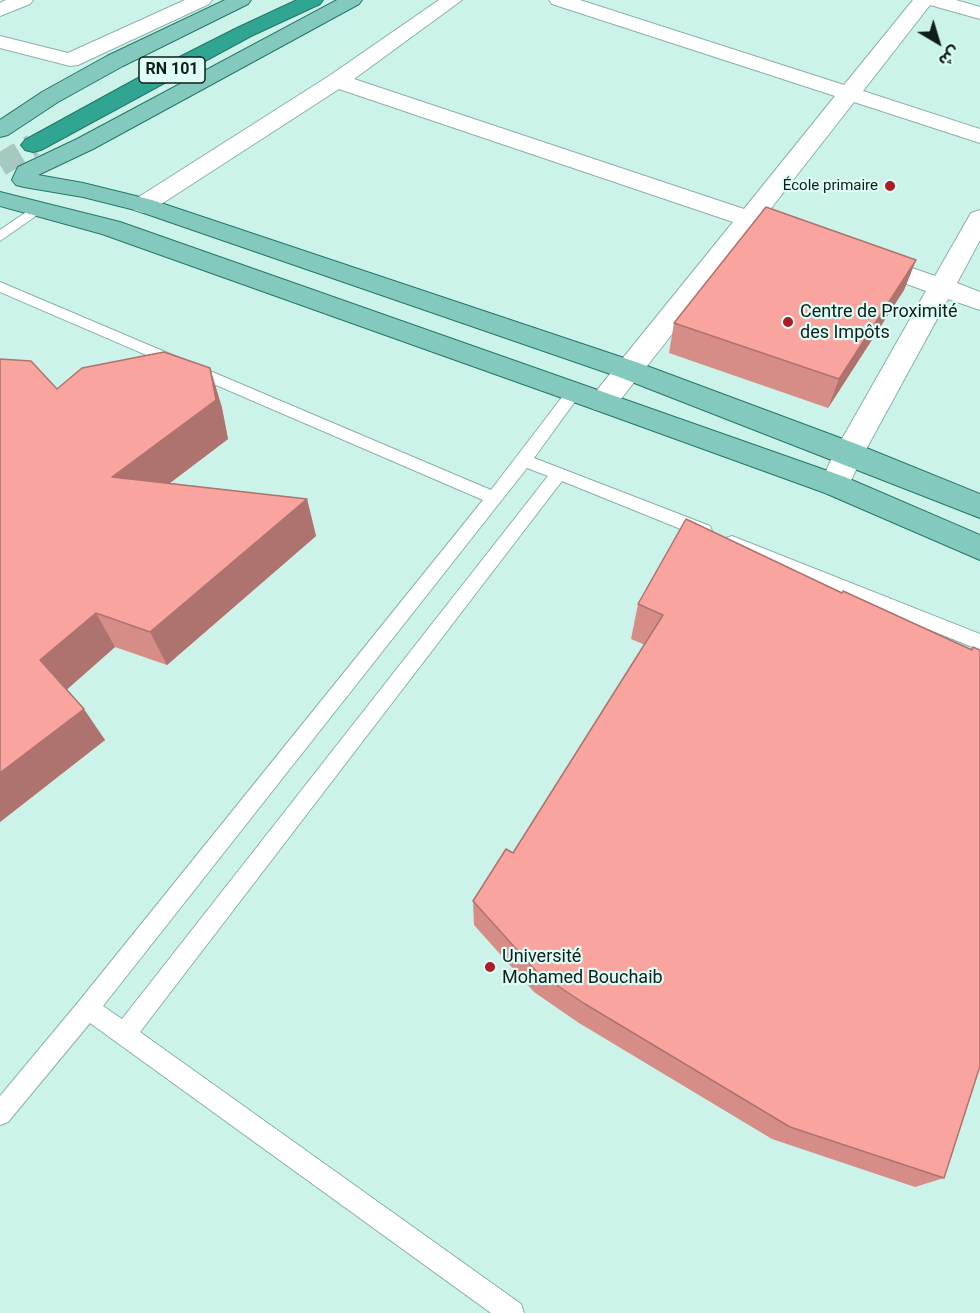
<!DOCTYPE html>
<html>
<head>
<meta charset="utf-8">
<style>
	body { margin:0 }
	#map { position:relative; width:980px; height:1313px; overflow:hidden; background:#cbf3e9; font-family:Roboto,"Noto Sans Arabic",sans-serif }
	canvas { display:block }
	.north { position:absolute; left:908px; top:12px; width:60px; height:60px; -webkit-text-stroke:4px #defef6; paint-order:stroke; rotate:142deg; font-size:16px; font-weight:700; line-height:24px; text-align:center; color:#0f1e1b }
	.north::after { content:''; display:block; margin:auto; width:21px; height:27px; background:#0f1e1b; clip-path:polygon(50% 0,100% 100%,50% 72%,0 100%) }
</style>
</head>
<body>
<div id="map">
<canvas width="980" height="1313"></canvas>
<div class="north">ش</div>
</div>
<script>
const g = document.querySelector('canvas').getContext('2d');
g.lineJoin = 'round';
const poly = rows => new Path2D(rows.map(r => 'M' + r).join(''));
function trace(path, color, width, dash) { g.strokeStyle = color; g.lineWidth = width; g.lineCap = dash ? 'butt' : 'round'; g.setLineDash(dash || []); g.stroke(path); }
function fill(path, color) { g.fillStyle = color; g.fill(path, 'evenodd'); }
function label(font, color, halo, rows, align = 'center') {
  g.font = font + ' Roboto,sans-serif'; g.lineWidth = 4.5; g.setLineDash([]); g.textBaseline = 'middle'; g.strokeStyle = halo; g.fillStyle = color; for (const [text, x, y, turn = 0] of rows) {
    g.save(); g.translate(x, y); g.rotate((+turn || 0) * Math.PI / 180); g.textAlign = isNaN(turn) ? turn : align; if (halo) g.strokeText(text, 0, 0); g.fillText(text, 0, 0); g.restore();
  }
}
trace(poly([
	[0,165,33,145]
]), '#a5c8c0', 23, [23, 11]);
const lane = poly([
	[38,204,45,208,43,211,0,241,0,230,38,204],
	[0,282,491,490,569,388,579,388,582,392,579,396,534,458,710,526,712,531,710,536,704,538,698,536,562,481,140,1032,521,1304,524,1313,491,1313,90,1023,8,1122,0,1125,0,1096,80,1000,483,500,0,292,0,282],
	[527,468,548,476,122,1019,103,1006,527,468],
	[732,536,980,634,980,650,726,548,724,543,726,538,732,536]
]);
const street = poly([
	[6,0,33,0,30,4,0,16,0,3,6,0],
	[185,0,212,0,209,4,78,65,70,66,0,48,0,36,68,53,185,0],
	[439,0,462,0,354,79,744,209,835,96,552,4,549,0,580,0,844,85,913,0,956,0,980,7,980,19,930,5,863,91,980,129,980,143,854,102,765,216,807,229,810,235,807,241,798,243,755,229,613,409,603,412,593,409,589,402,593,395,733,222,339,89,152,210,143,213,134,210,131,205,134,200,329,76,439,0],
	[980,210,980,240,957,283,980,292,980,310,948,299,864,453,845,493,835,496,825,493,820,485,834,453,926,291,860,267,856,261,860,255,869,253,935,276,971,213,980,210]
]);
const primary = poly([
	[225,0,251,0,248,4,123,66,58,102,8,135,0,137,0,120,42,92,107,56,225,0],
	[337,0,362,0,359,4,93,149,38,175,83,183,152,200,639,363,859,445,980,494,980,518,619,377,135,210,83,197,24,187,16,185,12,180,18,167,77,139,337,0],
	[0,192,120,222,845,477,980,535,980,560,825,493,593,409,102,234,0,206,0,192]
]);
const highway = poly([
	[297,0,323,0,320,4,251,36,41,150,33,152,25,150,21,145,25,140,140,77,237,28,297,0]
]);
trace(lane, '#8bb1a8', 2);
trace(street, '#8bb1a8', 2);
trace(primary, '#247668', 2);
trace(highway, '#247668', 2);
fill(lane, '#fff');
fill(street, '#fff');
fill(primary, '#83c9be');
fill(highway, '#30a592');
fill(poly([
	[916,260,904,290,828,408,669,353,674,323],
	[0,359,57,389,210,368,222,408,228,439,170,483,307,499,316,536,167,665,115,647,67,689,105,740,0,822],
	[842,593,971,649,973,647,944,1178,915,1187,772,1139,579,1023,534,992,474,925,473,901,513,853,645,645,631,639,638,604]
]), '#d68d88');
fill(poly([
	[916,260,904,290,828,408,839,379],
	[210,368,222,408,228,439,129,514,112,477],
	[307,499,316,536,167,665,150,632],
	[96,613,115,647,63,693,40,660],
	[84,709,105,740,0,822,0,773]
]), '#ae736f');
const building = poly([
	[766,207,916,260,839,379,674,323,766,207],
	[164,352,210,368,216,400,112,477,307,499,150,632,96,613,40,660,84,709,0,773,0,359,31,361,57,389,82,368,164,352],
	[686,519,842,593,843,591,972,650,973,647,980,650,980,1066,944,1178,790,1127,585,1004,537,972,473,901,506,849,513,853,663,615,638,604,686,519]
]);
fill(building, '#f9a49e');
trace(building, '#ae736f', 1.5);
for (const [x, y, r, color] of [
	[890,186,6,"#ae1a26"],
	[788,322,6,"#ae1a26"],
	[490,967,6,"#ae1a26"]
]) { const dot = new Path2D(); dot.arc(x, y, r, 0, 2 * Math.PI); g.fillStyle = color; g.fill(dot); trace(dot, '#defef6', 2); }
label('15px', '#0f1e1b', '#defef6', [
	["École primaire",878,186]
], 'right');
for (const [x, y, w] of [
	[172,70,66]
]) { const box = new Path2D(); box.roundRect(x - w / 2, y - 13, w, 26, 4.5); g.fillStyle = '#defef6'; g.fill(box); trace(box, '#0f1e1b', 1.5); }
label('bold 16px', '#0f1e1b', null, [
	["RN 101",172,70]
]);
label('18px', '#0f1e1b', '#defef6', [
	["Centre de Proximité",800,312],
	["des Impôts",800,333],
	["Université",502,957],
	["Mohamed Bouchaib",502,978]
], 'left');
</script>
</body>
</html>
